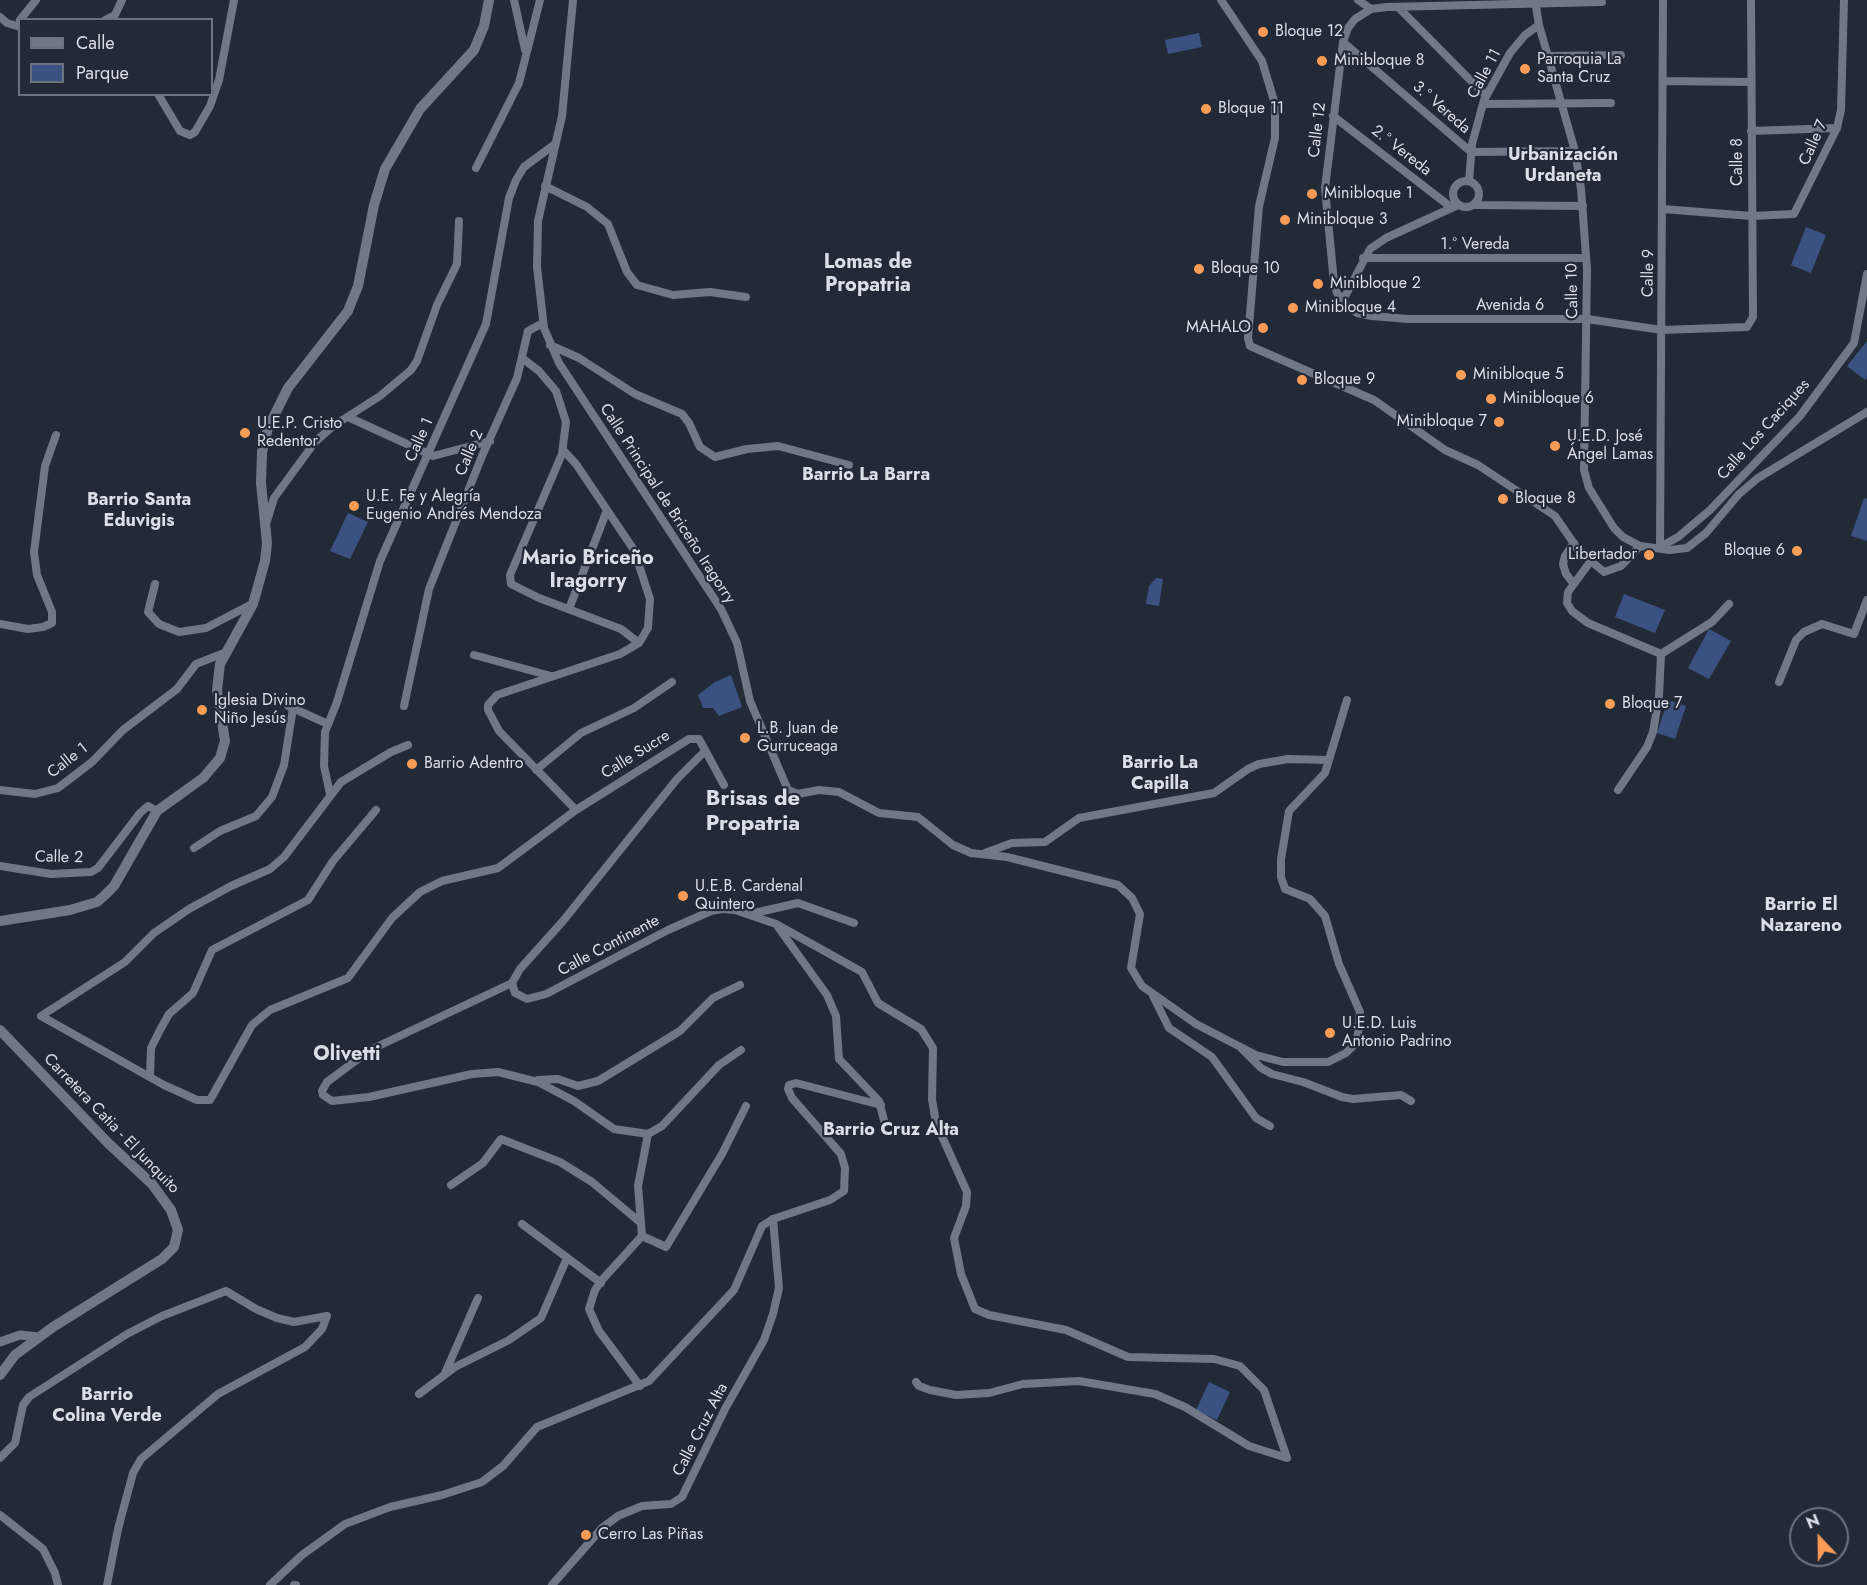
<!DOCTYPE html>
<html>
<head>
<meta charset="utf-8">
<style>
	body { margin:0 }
	#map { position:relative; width:1867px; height:1585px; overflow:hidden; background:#232a37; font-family:Jost,sans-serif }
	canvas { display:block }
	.legend { position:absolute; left:18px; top:18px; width:195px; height:78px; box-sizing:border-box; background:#232a37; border:2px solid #6c727d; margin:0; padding:8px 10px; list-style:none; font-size:18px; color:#dadee7 }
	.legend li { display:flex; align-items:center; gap:12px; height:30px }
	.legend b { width:30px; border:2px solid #6c727d }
	.north { position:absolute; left:1789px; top:1507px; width:60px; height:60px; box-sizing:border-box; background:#232a37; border:2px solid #6c727d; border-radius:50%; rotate:338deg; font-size:16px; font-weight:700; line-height:24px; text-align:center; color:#dadee7 }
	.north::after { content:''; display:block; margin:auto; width:21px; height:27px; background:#fd9c56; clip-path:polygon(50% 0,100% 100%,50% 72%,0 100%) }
</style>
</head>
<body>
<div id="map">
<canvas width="1867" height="1585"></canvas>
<ul class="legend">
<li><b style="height:8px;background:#707787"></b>Calle</li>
<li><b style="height:16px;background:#3b5181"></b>Parque</li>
</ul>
<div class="north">N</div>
</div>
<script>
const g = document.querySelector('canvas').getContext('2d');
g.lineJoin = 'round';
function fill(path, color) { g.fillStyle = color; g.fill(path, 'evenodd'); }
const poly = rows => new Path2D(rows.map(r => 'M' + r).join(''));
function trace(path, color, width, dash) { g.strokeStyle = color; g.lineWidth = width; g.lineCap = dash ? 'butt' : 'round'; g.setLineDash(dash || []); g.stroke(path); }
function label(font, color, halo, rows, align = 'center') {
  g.font = font + ' Jost,sans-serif'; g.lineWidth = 4.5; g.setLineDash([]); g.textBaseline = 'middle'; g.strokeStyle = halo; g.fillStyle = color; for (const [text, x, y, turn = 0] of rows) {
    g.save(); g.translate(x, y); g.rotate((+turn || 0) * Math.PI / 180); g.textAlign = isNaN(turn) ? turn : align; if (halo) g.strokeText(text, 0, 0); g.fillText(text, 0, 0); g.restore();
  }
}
fill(poly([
	[1199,33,1202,47,1168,54,1165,40],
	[1806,227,1826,235,1811,273,1791,265],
	[1867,341,1867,377,1865,380,1847,366],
	[1864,498,1867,499,1867,541,1851,536],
	[348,513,368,522,350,559,330,551],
	[1156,578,1163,579,1159,606,1146,604,1149,586],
	[1624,594,1665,610,1655,633,1615,617],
	[1709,629,1731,641,1709,679,1688,668],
	[731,675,742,707,719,716,713,708,703,708,698,695,715,682],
	[1668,700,1686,706,1675,739,1657,733],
	[1209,1382,1230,1392,1217,1420,1196,1410]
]), '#3b5181');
trace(poly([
	[514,0,525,50],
	[573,0,562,116,538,221,537,267,544,328,559,363,721,609,737,643,750,701,788,790,798,794,819,790,839,792,879,813,918,817,953,845,971,853,1007,857,1118,885,1132,898,1140,914,1131,968,1142,986,1196,1024,1256,1055,1283,1062,1328,1062,1346,1053,1354,1045,1358,1034,1360,1012,1339,964,1325,916,1310,899,1285,889,1281,877,1281,859,1289,811,1325,773,1347,700],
	[1221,0,1262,61,1275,104,1275,138,1259,206,1248,338,1250,346,1374,400,1445,450,1478,465,1555,516,1579,551,1604,572,1621,566,1640,546],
	[1358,0,1371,9],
	[1535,0,1539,25,1575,151,1581,189,1587,269,1584,470,1589,488,1614,528,1623,537,1640,546,1670,550,1687,548,1706,533,1739,494,1758,478,1867,412],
	[1602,2,1387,7,1371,9,1355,19,1348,28,1343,42,1325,188,1334,283,1337,293,1348,307,1357,313,1372,316,1408,319,1587,319,1662,330,1747,327,1753,317,1751,0],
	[1398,7,1486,96],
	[0,17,7,23,20,27],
	[20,20,36,0],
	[105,20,115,15,122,0],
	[1343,42,1471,152,1575,151],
	[1548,56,1621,55],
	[1663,81,1751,82],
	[158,94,180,131,190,135,195,132,210,106,219,80,234,0],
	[1483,104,1611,103],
	[1333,116,1452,208],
	[1751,131,1837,128],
	[476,168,519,83,540,0],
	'1453 194a13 13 0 1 1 26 0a13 13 0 1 1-26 0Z',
	[1469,181,1472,144,1484,100,1510,53,1525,35,1539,25],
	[545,186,587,207,608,224,627,272,637,285,673,295,710,292,746,297],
	[1474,205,1583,206],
	[1663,209,1751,216,1794,214,1837,128,1841,110,1844,0],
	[1363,258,1586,258],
	[1342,302,1370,249,1386,238,1458,205],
	[550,345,579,358,635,394,682,414,689,423,700,447,715,457,747,449,778,446,849,465],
	[522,358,539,371,556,391,566,422,562,454,510,575,511,584,539,598,621,629,639,643],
	[348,417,433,456,490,441],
	[563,450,576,464,634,550,650,599,648,628,639,643,620,654,497,695,488,705,488,710,499,731,576,810],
	[267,521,274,498,315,442,333,426,380,396,411,370,417,361,437,305,457,264,459,221],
	[1574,543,1565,556,1563,564,1566,574,1574,584],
	[1660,547,1663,0],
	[1660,547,1678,537,1710,510,1800,416,1854,343,1867,274],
	[1590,562,1568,592,1567,603,1572,611,1588,623,1661,654],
	[155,584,148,612,159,624,179,632,206,628,252,604],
	[569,609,607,510],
	[0,624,28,629,43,627,52,623,52,612,37,575,34,552,45,466,56,435],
	[1661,654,1712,622,1729,604],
	[474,655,551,676],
	[1779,682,1796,640,1804,632,1822,624,1854,634,1867,600],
	[288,706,328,724],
	[404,706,429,589,482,456,517,378,528,331,543,323],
	[408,745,391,752,341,782,284,857,270,869,231,886,189,909,154,933,125,962,41,1016,164,1085,197,1100,210,1100,252,1025,270,1010,348,978,392,918,420,892,442,881,498,868,576,810,689,739,699,739,724,785],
	[705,751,677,779,563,921,520,969,512,983,515,993,527,999,546,994,668,930,711,911,722,909,735,910,776,924,862,972,878,1003,921,1029,933,1048,932,1099,936,1123,967,1192,966,1206,954,1238,961,1274,975,1309,989,1315,1066,1330,1128,1357,1214,1359,1240,1366,1264,1390,1287,1458],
	[536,770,581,733,634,708,672,682],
	[0,790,35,794,58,788,92,762,123,730,177,689,196,664,224,653],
	[1618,790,1647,747,1653,732,1659,696,1661,654],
	[330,794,324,766,325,732,337,702,380,561,486,324,509,198,516,180,524,167,555,144],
	[194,848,220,831,256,816,272,797,284,765,293,708],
	[985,853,1012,843,1045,842,1079,818,1214,793,1248,769,1259,764,1288,759,1329,760],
	[0,866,51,874,91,872,98,868,140,813,148,806,157,811],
	[750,914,798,903,854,923],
	[778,927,827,995,836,1016,839,1059,879,1101,885,1124],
	[512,983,370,1050,327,1082,322,1091,323,1095,332,1101,369,1097,472,1074,498,1072,538,1082,574,1101,614,1129,648,1134],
	[1153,996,1169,1028,1212,1057,1256,1118,1270,1126],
	[1242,1049,1261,1068,1272,1074,1303,1082,1342,1097,1353,1099,1401,1095,1411,1101],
	[150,1077,151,1048,160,1030,169,1014,193,993,212,950,308,900,333,861,376,810],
	[538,1080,558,1079,578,1086,598,1081,680,1031,713,998,740,985],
	[648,1134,662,1126,719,1065,741,1050],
	[451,1185,483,1163,501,1139,560,1162,592,1182,641,1223],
	[522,1224,601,1283],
	[642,1236,666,1247,722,1154,746,1106],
	[445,1373,478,1298],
	[916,1382,919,1386,930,1390,956,1395,989,1393,1023,1384,1079,1381,1155,1394,1185,1407,1249,1446,1287,1458],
	[640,1386,599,1331,589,1309,595,1290,602,1280,642,1236,638,1186,648,1134],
	[419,1394,455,1367,509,1340,541,1318,567,1258],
	[0,1458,15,1443,23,1405,29,1397,127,1334,162,1316,226,1291,256,1309,277,1318,294,1322,327,1316,322,1329,305,1347,218,1394,141,1459,133,1473,118,1529,107,1585],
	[0,1515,43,1549,55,1573,58,1585],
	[270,1585,302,1555,345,1524,390,1507,442,1495,482,1482,503,1466,537,1427,649,1381,734,1290,762,1226,773,1219,830,1200,844,1191,845,1168,841,1154,792,1098,788,1089,789,1085,796,1083,881,1105],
	[294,1585,296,1585],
	[552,1585,602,1528,618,1516,642,1506,671,1504,682,1497,725,1409,764,1340,773,1314,779,1288,773,1219]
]), '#707787', 8);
trace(poly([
	[0,1342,20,1335,39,1337]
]), '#707787', 9);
trace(poly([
	[0,921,70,910,97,902,104,896,114,886,157,811,203,778,220,758,225,741,217,690,220,664,253,604,265,561,267,543,261,483,262,452,268,428,288,388,348,311,358,286,374,205,385,169,420,109,474,50,484,26,489,0],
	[0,1030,108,1143,152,1184,171,1210,178,1230,174,1247,162,1259,53,1327,15,1355,0,1375]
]), '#707787', 10);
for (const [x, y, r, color] of [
	[1263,32,6,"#fd9c56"],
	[1322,61,6,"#fd9c56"],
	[1525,69,6,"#fd9c56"],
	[1206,109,6,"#fd9c56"],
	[1312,194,6,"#fd9c56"],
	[1285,220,6,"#fd9c56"],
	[1199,269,6,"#fd9c56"],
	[1318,284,6,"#fd9c56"],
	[1293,308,6,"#fd9c56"],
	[1263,328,6,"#fd9c56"],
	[1461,375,6,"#fd9c56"],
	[1302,380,6,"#fd9c56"],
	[1491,399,6,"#fd9c56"],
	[1499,422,6,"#fd9c56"],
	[245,433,6,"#fd9c56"],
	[1555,446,6,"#fd9c56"],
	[1503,499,6,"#fd9c56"],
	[354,506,6,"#fd9c56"],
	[1797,551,6,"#fd9c56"],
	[1649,555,6,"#fd9c56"],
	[1610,704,6,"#fd9c56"],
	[202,710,6,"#fd9c56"],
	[745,738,6,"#fd9c56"],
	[412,764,6,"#fd9c56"],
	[683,896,6,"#fd9c56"],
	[1330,1033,6,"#fd9c56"],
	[586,1535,6,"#fd9c56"]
]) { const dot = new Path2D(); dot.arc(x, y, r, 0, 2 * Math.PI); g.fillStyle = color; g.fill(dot); trace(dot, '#232a37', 2); }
label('16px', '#dadee7', '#232a37', [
	["Bloque 12",1275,32],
	["Parroquia La",1537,60],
	["Santa Cruz",1537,78],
	["Minibloque 8",1334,61],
	["Bloque 11",1218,109],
	["Minibloque 1",1324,194],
	["Minibloque 3",1297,220],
	["Bloque 10",1211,269],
	["Minibloque 2",1330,284],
	["Minibloque 4",1305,308],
	["MAHALO",1251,328,"right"],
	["Minibloque 5",1473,375],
	["Bloque 9",1314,380],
	["Minibloque 6",1503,399],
	["Minibloque 7",1487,422,"right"],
	["U.E.P. Cristo",257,424],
	["Redentor",257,442],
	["U.E.D. José",1567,437],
	["Ángel Lamas",1567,455],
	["U.E. Fe y Alegría",366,497],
	["Eugenio Andrés Mendoza",366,515],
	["Bloque 8",1515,499],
	["Bloque 6",1785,551,"right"],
	["Libertador",1637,555,"right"],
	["Iglesia Divino",214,701],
	["Niño Jesús",214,719],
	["Bloque 7",1622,704],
	["L.B. Juan de",757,729],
	["Gurruceaga",757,747],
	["Barrio Adentro",424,764],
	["U.E.B. Cardenal",695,887],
	["Quintero",695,905],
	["U.E.D. Luis",1342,1024],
	["Antonio Padrino",1342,1042],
	["Cerro Las Piñas",598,1535]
], 'left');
label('16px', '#dadee7', '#232a37', [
	["Calle 11",1485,74,-62],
	["3.° Vereda",1441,108,41],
	["Calle 12",1318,130,-83],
	["Calle 7",1814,143,-66],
	["2.° Vereda",1401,151,38],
	["Calle 8",1738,162,-90],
	["1.° Vereda",1475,245],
	["Calle 9",1649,273,-89],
	["Calle 10",1573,291,-91],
	["Avenida 6",1510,306],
	["Calle Los Caciques",1764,430,-48],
	["Calle 1",420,440,-66],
	["Calle 2",470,453,-67],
	["Calle Principal de Briceño Iragorry",667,504,57],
	["Calle Sucre",636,755,-32],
	["Calle 1",68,761,-38],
	["Calle 2",59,858,1],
	["Calle Continente",609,946,-28],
	["Carretera Catia - El Junquito",111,1124,46],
	["Calle Cruz Alta",701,1430,-63]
]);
label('bold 18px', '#dadee7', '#232a37', [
	["Urbanización",1563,156],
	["Urdaneta",1563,177],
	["Barrio La Barra",866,476],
	["Barrio Santa",139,501],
	["Eduvigis",139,522],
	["Barrio La",1160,764],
	["Capilla",1160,785],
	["Barrio El",1801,906],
	["Nazareno",1801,927],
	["Barrio Cruz Alta",891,1131],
	["Barrio",107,1396],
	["Colina Verde",107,1417]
]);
label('bold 20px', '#dadee7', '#232a37', [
	["Lomas de",868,263],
	["Propatria",868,286],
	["Mario Briceño",588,559],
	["Iragorry",588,582],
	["Olivetti",347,1055]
]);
label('bold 22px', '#dadee7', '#232a37', [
	["Brisas de",753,800],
	["Propatria",753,825]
]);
</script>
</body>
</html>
